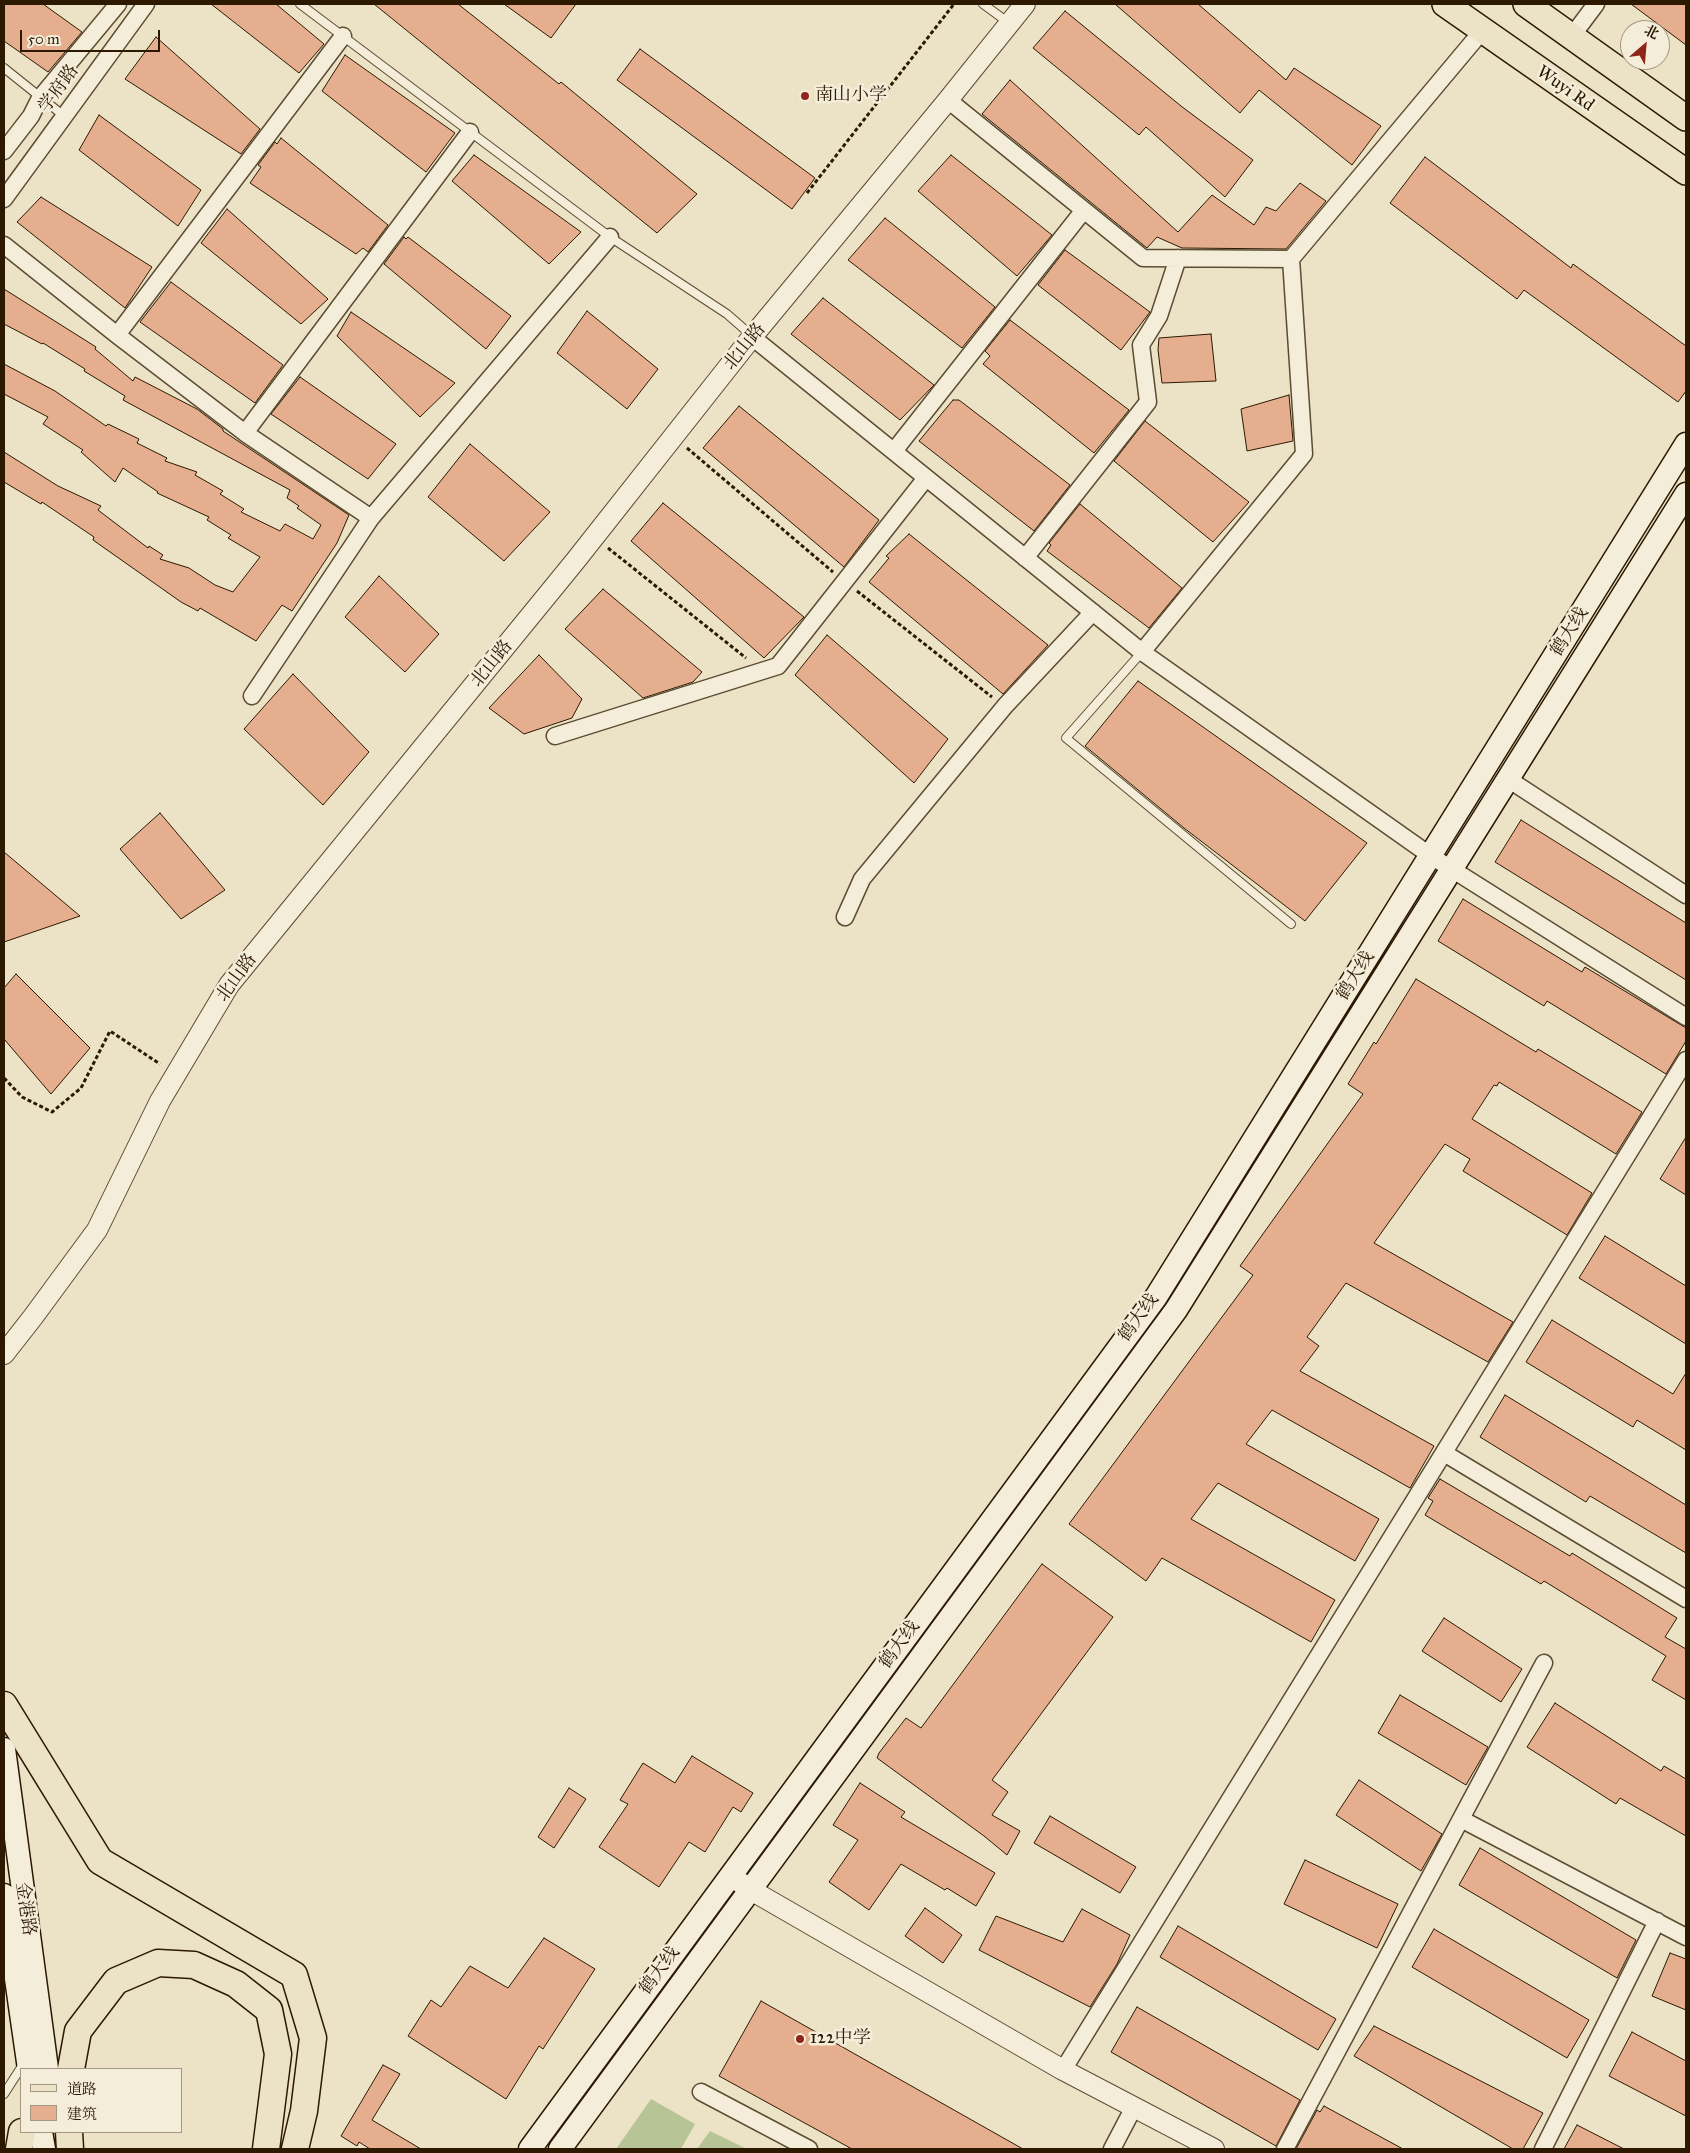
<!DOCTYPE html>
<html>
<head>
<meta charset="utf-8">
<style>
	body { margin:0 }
	#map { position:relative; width:1690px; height:2153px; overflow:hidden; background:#ece3c6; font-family:"IM FELL Great Primer","Noto Serif SC",serif }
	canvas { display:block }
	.frame { position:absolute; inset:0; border:5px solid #2c1900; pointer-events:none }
	.legend { position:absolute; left:20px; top:2068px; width:162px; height:65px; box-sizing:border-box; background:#f3edda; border:1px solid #a39883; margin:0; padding:6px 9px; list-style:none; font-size:15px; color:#2c1900 }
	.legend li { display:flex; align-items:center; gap:10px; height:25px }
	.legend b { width:25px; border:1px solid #a39883 }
	.north { position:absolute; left:1620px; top:20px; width:50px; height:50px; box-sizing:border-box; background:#f3edda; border:1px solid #a39883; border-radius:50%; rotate:27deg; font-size:14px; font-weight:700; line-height:20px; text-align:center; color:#2c1900 }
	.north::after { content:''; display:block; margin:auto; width:18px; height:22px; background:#8f2418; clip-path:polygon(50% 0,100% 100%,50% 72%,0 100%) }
	.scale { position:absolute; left:20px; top:30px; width:140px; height:22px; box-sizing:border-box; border:2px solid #2c1900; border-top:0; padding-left:6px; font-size:15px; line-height:18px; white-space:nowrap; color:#2c1900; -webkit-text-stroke:4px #f3edda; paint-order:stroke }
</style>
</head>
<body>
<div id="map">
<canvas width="1690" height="2153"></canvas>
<div class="frame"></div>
<ul class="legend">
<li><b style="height:6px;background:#ece3c6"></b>道路</li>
<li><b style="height:14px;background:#e5ae8e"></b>建筑</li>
</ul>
<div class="north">北</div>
<div class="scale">50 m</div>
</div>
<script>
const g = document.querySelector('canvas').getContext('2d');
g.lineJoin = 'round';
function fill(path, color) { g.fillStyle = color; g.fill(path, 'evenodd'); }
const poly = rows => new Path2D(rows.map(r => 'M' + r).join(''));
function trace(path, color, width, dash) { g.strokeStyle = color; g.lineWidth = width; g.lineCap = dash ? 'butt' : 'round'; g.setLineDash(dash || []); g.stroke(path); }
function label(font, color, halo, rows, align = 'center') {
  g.font = font + ' "IM FELL Great Primer","Noto Serif SC",serif'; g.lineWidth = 5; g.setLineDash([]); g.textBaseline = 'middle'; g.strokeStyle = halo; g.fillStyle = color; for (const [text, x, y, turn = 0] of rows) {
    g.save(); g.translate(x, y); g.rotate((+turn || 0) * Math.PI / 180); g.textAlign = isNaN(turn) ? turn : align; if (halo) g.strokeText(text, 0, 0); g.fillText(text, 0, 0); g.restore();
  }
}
fill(poly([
	[651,2099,695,2124,681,2149,616,2149],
	[710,2131,747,2149,697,2149]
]), '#b7c496');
const building = poly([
	[4,4,43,4,82,32,48,72,4,41,4,4],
	[211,4,276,4,324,44,299,73,211,4],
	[374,4,458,4,559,84,561,82,697,194,657,233,374,4],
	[504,4,576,4,551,38,504,4],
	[1115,4,1198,4,1286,80,1294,68,1381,126,1352,165,1259,90,1240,113,1115,4],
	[1631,4,1686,4,1686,45,1631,4],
	[1065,11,1181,106,1253,160,1225,197,1146,127,1139,135,1033,48,1065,11],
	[156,37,260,129,241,154,125,79,156,37],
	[640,49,815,178,792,209,617,80,640,49],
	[345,55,455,133,426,172,322,91,345,55],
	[1010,80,1178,232,1212,195,1254,225,1266,207,1276,211,1300,183,1326,201,1286,249,1182,248,1157,237,1147,248,982,114,1010,80],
	[99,115,201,190,178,226,79,150,99,115],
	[281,138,388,225,368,252,363,248,356,254,250,183,261,167,258,165,275,142,277,144,281,138],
	[474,155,581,232,549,264,452,181,474,155],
	[951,155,1052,235,1017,276,918,191,951,155],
	[1425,157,1571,268,1573,264,1686,346,1686,391,1678,402,1524,290,1517,299,1390,203,1425,157],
	[41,197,152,267,125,308,17,222,41,197],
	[227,209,328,299,301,324,201,243,227,209],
	[885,218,995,307,962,348,848,260,885,218],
	[404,237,406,239,408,237,511,316,486,349,384,264,404,237],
	[1065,250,1150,312,1121,350,1038,285,1065,250],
	[171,282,283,365,255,403,140,322,171,282],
	[4,289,96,347,95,349,133,381,135,377,197,409,223,429,223,431,349,515,337,543,292,611,282,605,256,641,200,608,198,611,181,602,93,540,94,537,42,502,41,504,4,482,4,452,58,486,101,506,98,510,148,548,149,546,163,555,160,559,189,568,215,585,233,592,260,557,228,538,231,535,207,520,209,517,157,493,158,492,123,468,115,482,81,452,83,450,43,424,48,417,4,394,4,364,55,391,106,426,108,424,139,439,137,443,167,458,165,461,197,472,195,475,223,491,220,494,244,509,241,512,280,531,285,524,313,539,321,525,297,508,299,506,287,498,290,490,123,400,125,396,84,371,85,369,43,343,42,344,4,324,4,289],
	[823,298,934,385,900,420,791,334,823,298],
	[587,311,658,369,627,409,557,353,587,311],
	[351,312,455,383,420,417,337,336,351,312],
	[1010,320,1129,410,1094,453,983,364,990,356,985,351,1010,320],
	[1211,334,1216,381,1162,383,1158,350,1159,338,1211,334],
	[300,377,396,444,368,479,271,414,300,377],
	[1289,395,1293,441,1247,451,1241,409,1289,395],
	[953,400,959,400,1070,485,1034,531,919,441,953,400],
	[739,406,879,520,844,567,703,448,739,406],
	[1145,421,1249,502,1213,542,1114,461,1145,421],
	[470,444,550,512,504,561,428,497,470,444],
	[663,503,804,617,764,658,631,541,663,503],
	[1080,504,1182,588,1149,628,1047,551,1051,545,1049,543,1080,504],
	[909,534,1048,645,1003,694,869,582,889,558,886,556,909,534],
	[379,576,439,634,405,672,345,617,379,576],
	[603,589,702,672,693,682,643,698,565,629,603,589],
	[827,635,948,739,914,783,795,675,827,635],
	[539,655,582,699,572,718,524,734,489,708,539,655],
	[293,674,369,752,323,805,244,729,293,674],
	[1138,681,1367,843,1305,921,1184,828,1085,746,1138,681],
	[160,813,225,890,181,919,120,849,160,813],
	[1521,820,1686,923,1686,980,1495,862,1521,820],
	[4,852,80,916,4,942,4,852],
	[1463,899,1582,972,1585,967,1686,1028,1686,1041,1666,1074,1547,1001,1544,1006,1438,941,1463,899],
	[16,974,90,1048,51,1094,4,1039,4,988,16,974],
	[1416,979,1536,1052,1538,1049,1642,1112,1616,1154,1499,1082,1497,1086,1494,1085,1472,1119,1592,1193,1567,1235,1463,1171,1470,1159,1445,1144,1374,1243,1513,1322,1488,1362,1346,1283,1307,1337,1319,1346,1300,1371,1434,1446,1410,1488,1272,1410,1246,1444,1379,1519,1355,1561,1218,1483,1191,1519,1335,1600,1311,1642,1162,1558,1146,1581,1069,1524,1253,1275,1240,1266,1363,1094,1348,1084,1374,1042,1376,1044,1416,979],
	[1686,1137,1686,1195,1660,1179,1686,1137],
	[1605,1236,1686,1286,1686,1344,1579,1278,1605,1236],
	[1552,1320,1673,1394,1686,1373,1686,1450,1637,1420,1633,1427,1526,1362,1552,1320],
	[1505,1395,1686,1505,1686,1553,1590,1496,1586,1502,1480,1437,1505,1395],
	[1440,1479,1570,1556,1572,1553,1677,1618,1665,1637,1686,1649,1686,1700,1652,1680,1666,1656,1544,1581,1541,1584,1425,1515,1433,1501,1428,1498,1440,1479],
	[1042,1564,1113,1617,992,1780,1008,1792,992,1815,1020,1831,1007,1855,984,1836,877,1758,879,1753,906,1718,921,1728,1042,1564],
	[1444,1618,1522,1669,1501,1702,1422,1651,1444,1618],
	[1400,1695,1488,1747,1466,1785,1378,1733,1400,1695],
	[1555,1703,1661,1771,1664,1766,1686,1779,1686,1836,1620,1798,1616,1804,1527,1747,1555,1703],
	[692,1756,753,1793,741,1812,733,1807,705,1852,689,1842,659,1887,599,1847,628,1804,620,1800,643,1763,675,1783,692,1756],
	[1359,1780,1442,1834,1421,1871,1336,1815,1359,1780],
	[860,1783,905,1812,901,1817,995,1873,976,1906,947,1888,945,1890,901,1864,869,1910,829,1882,858,1840,833,1825,860,1783],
	[569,1788,586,1799,554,1848,538,1837,569,1788],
	[1050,1816,1136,1867,1120,1893,1034,1843,1050,1816],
	[1480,1848,1636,1940,1617,1978,1459,1885,1480,1848],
	[1305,1860,1398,1904,1377,1948,1284,1904,1305,1860],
	[925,1908,962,1935,943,1963,905,1936,925,1908],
	[1082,1909,1130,1935,1117,1964,1090,2007,979,1950,996,1916,1063,1942,1082,1909],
	[1178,1926,1336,2019,1318,2050,1160,1957,1178,1926],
	[1434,1929,1589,2020,1567,2058,1412,1967,1434,1929],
	[544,1938,595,1969,543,2049,539,2046,506,2099,408,2036,431,2000,441,2007,470,1966,508,1988,544,1938],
	[1670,1953,1686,1959,1686,2010,1652,1996,1670,1953],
	[761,2001,1023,2149,852,2149,719,2076,761,2001],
	[1137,2007,1300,2100,1276,2146,1111,2052,1137,2007],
	[1374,2026,1543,2113,1523,2149,1513,2149,1354,2056,1374,2026],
	[1632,2032,1686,2061,1686,2116,1609,2076,1632,2032],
	[383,2065,400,2074,372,2120,421,2149,370,2149,359,2142,357,2146,341,2136,383,2065],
	[1324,2106,1403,2149,1296,2149,1317,2110,1320,2112,1324,2106],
	[1577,2125,1624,2149,1564,2149,1577,2125]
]);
fill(building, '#e5ae8e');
trace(building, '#2c1900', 1);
const service = poly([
	[300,4,610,237,727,314,751,335],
	[983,4,1009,23],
	[4,68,64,116],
	[1142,652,1066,738,1291,924],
	[4,2094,24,2063]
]);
const minor = poly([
	[1572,36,1596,4],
	[948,100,1143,258,1291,259,1482,31],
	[4,151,31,116,40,98,118,4],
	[4,199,146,4],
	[4,245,117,335,245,433,371,518],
	[117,335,343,36],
	[752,337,1142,652,1431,856,1686,1017],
	[245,433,470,132],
	[894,451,1084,210],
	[1025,558,1148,402,1141,345,1159,316,1178,258],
	[1142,652,1304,454,1291,259],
	[252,696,371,518,610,237],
	[555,736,778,666,926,478],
	[1508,779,1686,895],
	[845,917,862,879,1005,706,1093,612],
	[1444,1453,1686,1599],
	[1461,1819,1686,1937],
	[1063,2070,1686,1060],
	[701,2092,809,2149],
	[1112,2149,1134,2107],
	[1285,2149,1544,1663],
	[1543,2149,1657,1921]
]);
const tertiary = poly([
	[4,1354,33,1317,97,1230,160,1101,229,985,576,560,752,337,948,100,1025,4],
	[731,1876,751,1890,1063,2070,1214,2149]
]);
const secondary = poly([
	[4,1749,47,2069],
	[4,1895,29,2069],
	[41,2132,44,2149],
	[530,2149,1156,1297,1686,444],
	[560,2149,1176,1310,1686,494]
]);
const primary = poly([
	[1445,4,1686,172],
	[1526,4,1686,118]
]);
const trunk = poly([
	[4,1705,100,1861,294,1975,313,2038,304,2111,295,2149],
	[71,2069,78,2031,116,1981,158,1963,194,1965,236,1984,269,2010,278,2054,266,2149],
	[69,2132,70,2149],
	[19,2149,22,2132]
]);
trace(service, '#5c4c32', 10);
trace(minor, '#5c4c32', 19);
trace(tertiary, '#5c4c32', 22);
trace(secondary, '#2c1900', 25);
trace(primary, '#2c1900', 28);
trace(trunk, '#2c1900', 29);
trace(poly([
	[807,193,954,4],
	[687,448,833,572],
	[608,548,746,658],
	[857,591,992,697],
	[4,1078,22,1097,52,1112,81,1088,110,1031,160,1064]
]), '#2c1900', 3, [4, 2.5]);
trace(service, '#f3edda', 8);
trace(minor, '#f3edda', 16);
trace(tertiary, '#f3edda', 20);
trace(secondary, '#f3edda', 22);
trace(primary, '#ece3c6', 25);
trace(trunk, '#ece3c6', 26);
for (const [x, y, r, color] of [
	[805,96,5,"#8f2418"],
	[800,2039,5,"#8f2418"]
]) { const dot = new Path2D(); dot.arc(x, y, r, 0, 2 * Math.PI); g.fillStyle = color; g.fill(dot); trace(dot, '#f3edda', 2); }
label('18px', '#2c1900', '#f3edda', [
	["学府路",59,89,-54],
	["Wuyi Rd",1565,89,35],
	["北山路",745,347,-51],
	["鹤大线",1570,632,-58],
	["北山路",492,664,-51],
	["鹤大线",1356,976,-58],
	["北山路",237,978,-54],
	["鹤大线",1139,1318,-54],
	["鹤大线",900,1645,-54],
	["金港路",25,1909,82],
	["鹤大线",660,1971,-54]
]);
label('18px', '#2c1900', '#f3edda', [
	["南山小学",815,96],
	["122中学",810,2039]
], 'left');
</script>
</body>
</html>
